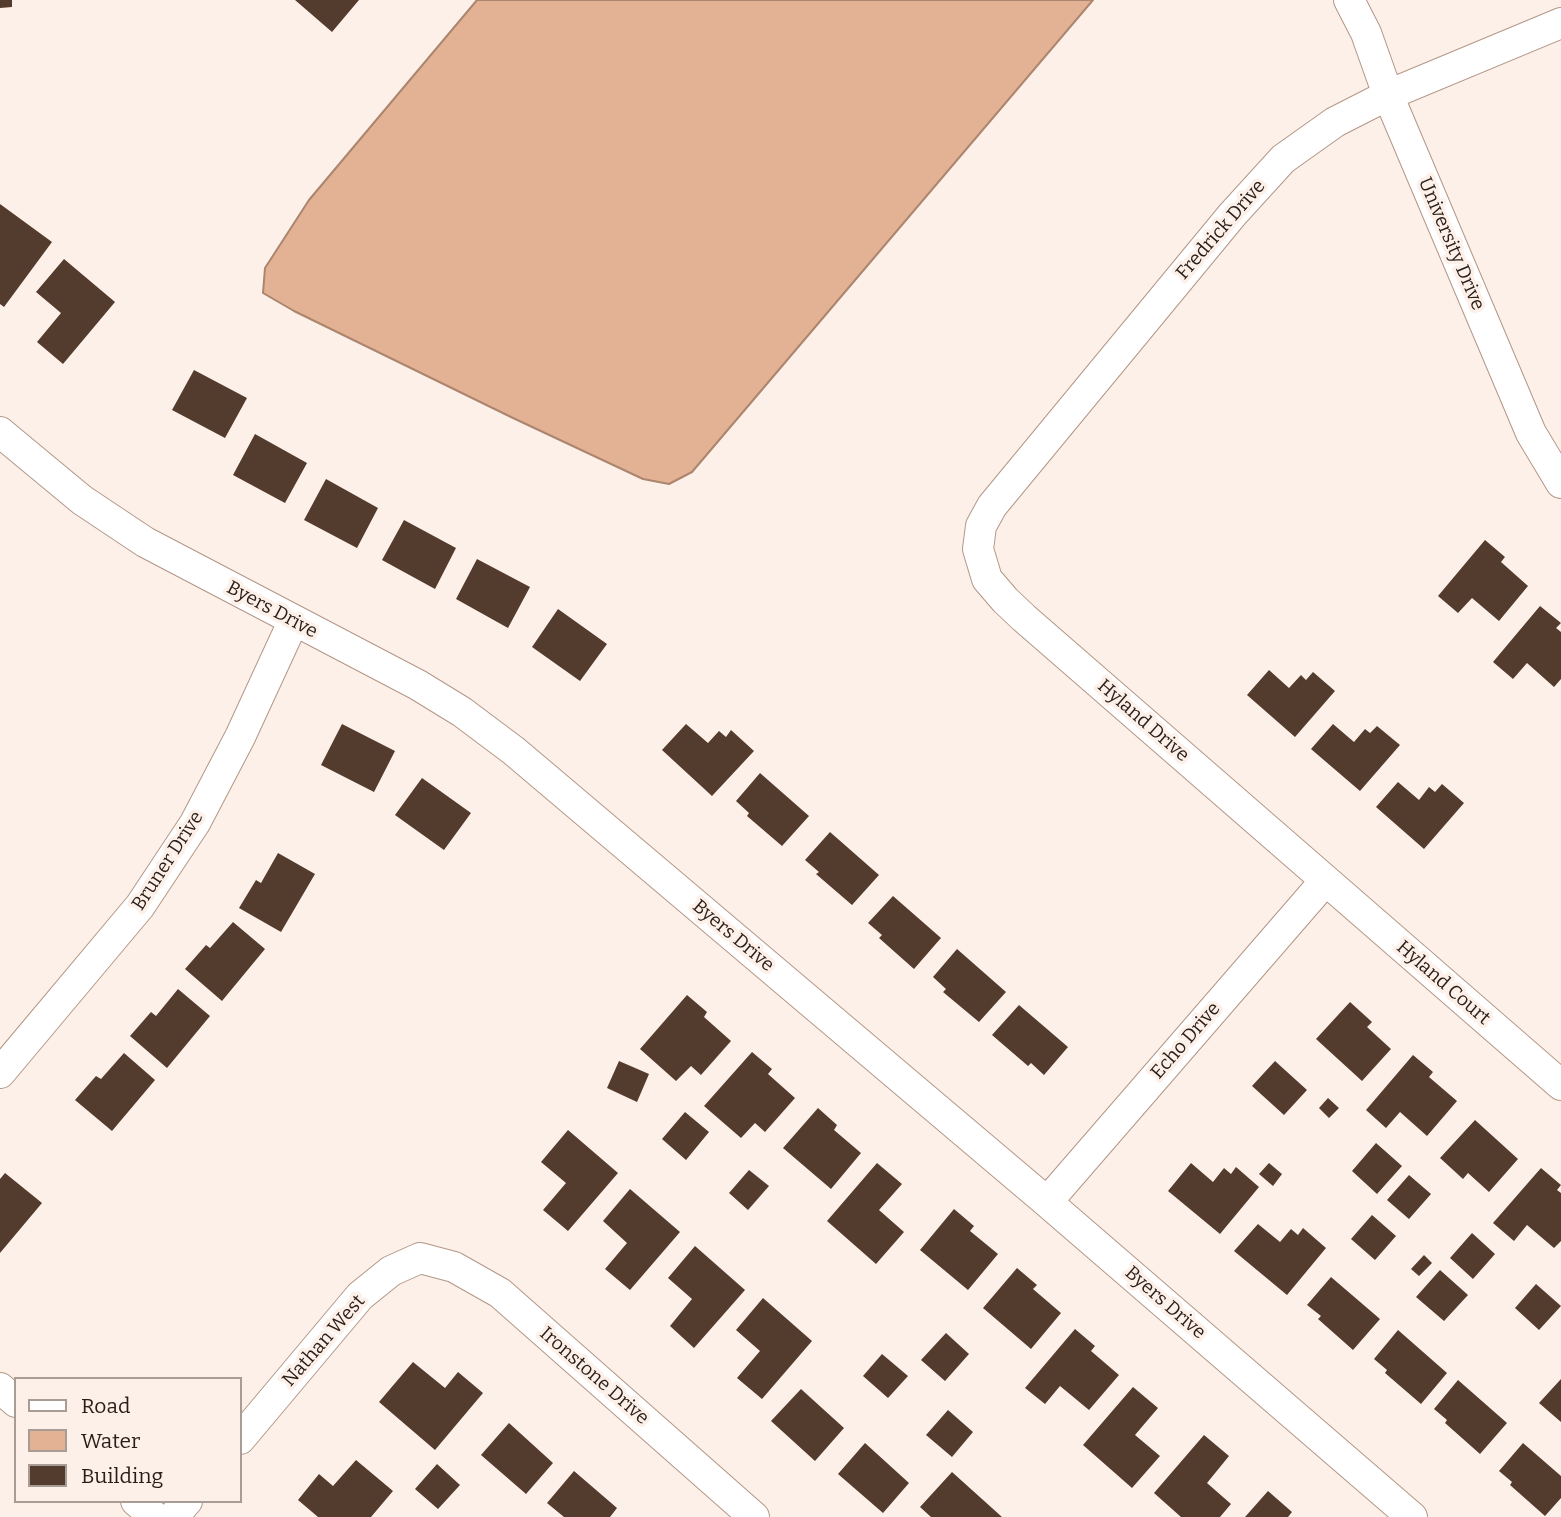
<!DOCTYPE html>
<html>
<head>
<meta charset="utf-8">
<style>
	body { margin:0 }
	#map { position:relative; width:1561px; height:1517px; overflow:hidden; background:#fdf0e9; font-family:Bitter,serif }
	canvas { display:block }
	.legend { position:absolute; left:14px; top:1377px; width:228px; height:126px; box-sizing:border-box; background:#fdf0e9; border:2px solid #a89c95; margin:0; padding:9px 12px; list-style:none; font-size:21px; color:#281d17 }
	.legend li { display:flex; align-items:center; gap:14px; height:35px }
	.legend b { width:35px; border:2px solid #a89c95 }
</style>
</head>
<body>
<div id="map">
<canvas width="1561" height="1517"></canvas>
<ul class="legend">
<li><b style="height:9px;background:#fff"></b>Road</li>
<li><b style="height:19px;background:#e3b194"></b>Water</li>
<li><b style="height:19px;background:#533b2d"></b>Building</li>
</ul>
</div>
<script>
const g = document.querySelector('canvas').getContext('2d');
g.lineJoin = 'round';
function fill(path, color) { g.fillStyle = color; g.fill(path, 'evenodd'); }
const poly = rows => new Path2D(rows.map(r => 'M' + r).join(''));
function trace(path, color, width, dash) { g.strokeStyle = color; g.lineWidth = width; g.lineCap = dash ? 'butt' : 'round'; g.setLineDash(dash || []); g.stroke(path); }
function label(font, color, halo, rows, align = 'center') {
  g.font = font + ' Bitter,serif'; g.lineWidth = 7; g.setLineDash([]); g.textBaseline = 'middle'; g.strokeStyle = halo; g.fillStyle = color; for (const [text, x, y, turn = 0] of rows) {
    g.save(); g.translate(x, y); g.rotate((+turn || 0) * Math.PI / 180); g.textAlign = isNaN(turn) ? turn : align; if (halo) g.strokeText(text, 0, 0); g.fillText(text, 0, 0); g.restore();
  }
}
const water = poly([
	[477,0,1093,0,692,472,669,484,643,479,513,418,294,311,263,293,265,268,309,200,477,0]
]);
fill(water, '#e3b194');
trace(water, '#ab856e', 2);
fill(poly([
	[0,0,12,0,12,7,0,8],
	[295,0,359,0,332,32],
	[0,204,52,242,4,307,0,304],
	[64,259,115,302,63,364,37,342,61,313,36,292],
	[194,370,247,398,225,438,172,410],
	[255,434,307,463,285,503,233,475],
	[326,479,378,508,357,548,304,520],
	[404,520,456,548,435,589,382,560],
	[1485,540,1505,557,1501,562,1528,586,1499,621,1472,598,1458,613,1438,596],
	[477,559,530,587,508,628,456,599],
	[1540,606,1561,623,1556,628,1561,632,1561,679,1554,687,1527,663,1513,679,1493,662],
	[558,609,607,644,580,681,532,647],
	[1269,670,1289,688,1301,675,1306,680,1313,672,1335,691,1295,737,1247,695],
	[342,724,395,751,374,792,321,765],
	[686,724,708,743,719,731,726,737,731,730,754,751,712,796,662,750],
	[1333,724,1354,742,1365,729,1370,733,1377,726,1400,745,1360,791,1311,749],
	[760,773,809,816,782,846,747,816,749,813,736,801],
	[422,778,471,813,444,850,395,815],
	[1398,782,1419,800,1429,787,1435,792,1442,784,1464,803,1424,849,1376,807],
	[830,832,879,875,852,905,816,874,819,872,805,860],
	[278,853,315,874,281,932,239,908,256,880,261,883],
	[893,896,941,938,914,969,879,938,882,935,868,923],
	[233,922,265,949,222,1001,185,969,206,945,210,948],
	[957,949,1006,992,979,1022,943,992,946,989,933,977],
	[178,989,210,1016,167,1068,130,1036,151,1012,156,1016],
	[687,995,707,1012,704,1017,731,1041,701,1075,691,1066,676,1081,640,1049],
	[1350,1002,1372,1022,1367,1027,1391,1049,1362,1081,1316,1039],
	[1019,1005,1068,1047,1044,1075,1031,1063,1028,1066,992,1035],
	[752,1052,772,1069,768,1074,795,1098,765,1132,755,1123,741,1138,704,1106],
	[124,1053,155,1080,112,1131,75,1100,96,1076,101,1079],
	[1413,1055,1433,1072,1429,1077,1457,1101,1427,1136,1400,1112,1386,1128,1366,1110],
	[619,1061,649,1074,637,1102,607,1088],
	[1275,1061,1307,1090,1284,1115,1252,1086],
	[1328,1098,1339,1108,1329,1118,1319,1108],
	[818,1108,837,1125,834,1130,861,1153,831,1189,783,1148],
	[685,1112,709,1132,686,1160,662,1139],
	[1475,1120,1518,1159,1489,1192,1468,1173,1463,1179,1440,1158],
	[568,1130,618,1173,568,1231,543,1210,566,1183,541,1162],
	[1376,1143,1402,1166,1377,1194,1352,1171],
	[877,1163,902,1184,879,1210,904,1232,876,1264,827,1221],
	[1191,1163,1213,1182,1224,1168,1231,1174,1236,1167,1259,1187,1220,1234,1168,1191],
	[1269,1163,1282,1174,1273,1186,1259,1174],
	[1541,1168,1561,1185,1557,1190,1561,1193,1561,1241,1554,1248,1527,1225,1514,1241,1493,1223],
	[749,1170,769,1186,748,1210,729,1193],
	[5,1173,42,1203,0,1253,0,1179],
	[1409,1175,1431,1194,1409,1219,1387,1200],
	[630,1189,680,1232,630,1290,605,1269,627,1243,603,1221],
	[954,1209,974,1226,970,1231,998,1254,968,1290,920,1250],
	[1372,1215,1396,1236,1375,1260,1351,1239],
	[1258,1224,1280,1242,1291,1229,1298,1235,1303,1228,1326,1248,1287,1295,1234,1251],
	[1472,1233,1495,1254,1473,1279,1450,1258],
	[695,1246,745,1290,694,1348,670,1326,692,1299,668,1278],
	[1424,1255,1432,1263,1419,1276,1411,1269],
	[1017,1268,1037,1285,1033,1289,1061,1313,1031,1349,983,1308],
	[1440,1270,1468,1295,1444,1321,1416,1297],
	[1331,1277,1380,1319,1353,1350,1318,1319,1321,1316,1307,1305],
	[1536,1284,1561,1306,1539,1330,1515,1308],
	[763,1298,812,1341,762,1399,737,1378,760,1351,736,1330],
	[1075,1329,1095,1346,1091,1351,1119,1375,1089,1410,1060,1386,1045,1404,1025,1388],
	[1398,1330,1447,1373,1421,1404,1385,1373,1387,1370,1374,1359],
	[946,1333,969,1354,945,1381,921,1360],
	[882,1354,908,1376,888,1398,863,1376],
	[413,1362,445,1388,458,1372,483,1393,435,1450,379,1402],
	[1561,1379,1561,1422,1539,1403],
	[1458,1380,1507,1423,1480,1454,1445,1423,1447,1420,1434,1409],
	[1133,1387,1158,1408,1135,1435,1160,1456,1132,1488,1083,1445],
	[801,1389,844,1428,815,1461,771,1421],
	[948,1410,973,1432,952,1457,926,1435],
	[509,1423,553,1463,526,1494,481,1455],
	[1204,1435,1229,1456,1207,1483,1231,1504,1220,1517,1181,1517,1154,1493],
	[865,1443,909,1483,883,1513,838,1474],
	[1523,1443,1561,1476,1561,1498,1545,1516,1510,1485,1512,1482,1499,1471],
	[356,1460,393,1491,371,1517,318,1517,298,1500,319,1474,333,1486],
	[437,1464,460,1485,438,1509,415,1489],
	[574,1471,617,1508,610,1517,564,1517,547,1503],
	[952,1472,1002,1517,931,1517,920,1507],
	[1268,1491,1292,1512,1288,1517,1245,1517]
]), '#533b2d');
const street = poly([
	[1349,0,1366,33,1388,95,1531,433,1561,483],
	[1561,23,1388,95,1335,122,1283,159,1232,215,992,506,981,526,978,549,987,579,1005,600,1024,618,1561,1085],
	[0,432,82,500,145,542,418,685,462,712,514,751,1047,1202,1412,1517],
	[0,1073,140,906,195,823,240,737,293,622],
	[1047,1202,1325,881],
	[0,1388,16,1402],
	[240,1439,360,1296,391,1271,420,1258,454,1267,500,1293,754,1517],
	[136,1501,155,1517],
	[173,1517,187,1501]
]);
trace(street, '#b39787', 32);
trace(street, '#fff', 30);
label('19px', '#281d17', '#fdf0e9', [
	["Fredrick Drive",1221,230,-49],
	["University Drive",1451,244,67],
	["Byers Drive",272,610,28],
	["Hyland Drive",1143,721,41],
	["Bruner Drive",168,861,-57],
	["Byers Drive",733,936,40],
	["Hyland Court",1443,983,41],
	["Echo Drive",1186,1041,-49],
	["Byers Drive",1165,1303,41],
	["Nathan West",324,1341,-49],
	["Ironstone Drive",594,1376,41]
]);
</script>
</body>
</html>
